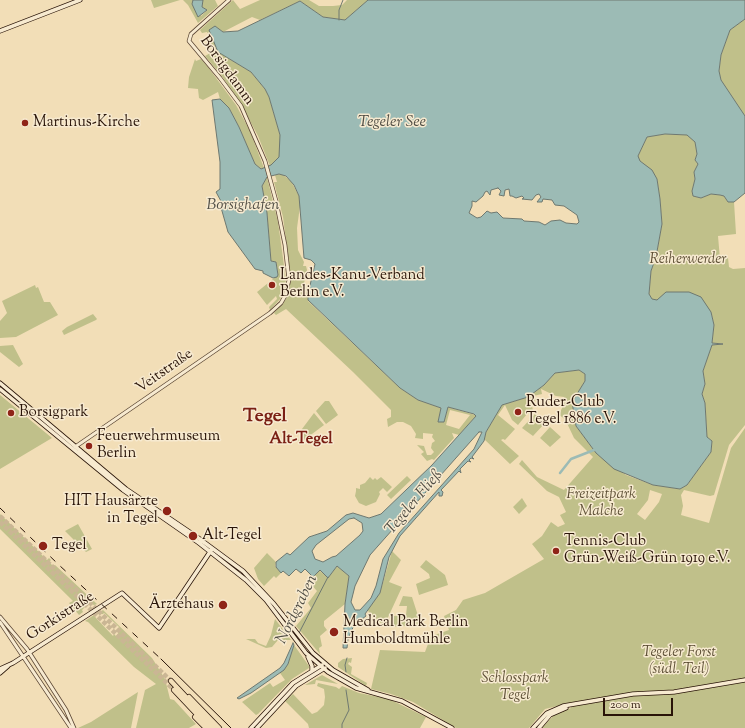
<!DOCTYPE html>
<html>
<head>
<meta charset="utf-8">
<style>
	body { margin:0 }
	#map { position:relative; width:745px; height:728px; overflow:hidden; background:#f2deb7; font-family:"Sorts Mill Goudy",serif }
	canvas { display:block }
	.scale { position:absolute; left:603px; top:698px; width:70px; height:18px; box-sizing:border-box; border:2px solid #291408; border-top:0; padding-left:5px; font-size:12px; line-height:14px; white-space:nowrap; color:#291408; -webkit-text-stroke:3px #f7ead0; paint-order:stroke }
</style>
</head>
<body>
<div id="map">
<canvas width="745" height="728"></canvas>
<div class="scale">200 m</div>
</div>
<script>
const g = document.querySelector('canvas').getContext('2d');
g.lineJoin = 'round';
function fill(path, color) { g.fillStyle = color; g.fill(path, 'evenodd'); }
const poly = rows => new Path2D(rows.map(r => 'M' + r).join(''));
function trace(path, color, width, dash) { g.strokeStyle = color; g.lineWidth = width; g.lineCap = dash ? 'butt' : 'round'; g.setLineDash(dash || []); g.stroke(path); }
function label(font, color, halo, rows, align = 'center') {
  g.font = font + ' "Sorts Mill Goudy",serif'; g.lineWidth = 3; g.setLineDash([]); g.textBaseline = 'middle'; g.strokeStyle = halo; g.fillStyle = color; for (const [text, x, y, turn = 0] of rows) {
    g.save(); g.translate(x, y); g.rotate((+turn || 0) * Math.PI / 180); g.textAlign = isNaN(turn) ? turn : align; if (halo) g.strokeText(text, 0, 0); g.fillText(text, 0, 0); g.restore();
  }
}
fill(poly([
	[151,0,180,0,154,8],
	[183,0,193,0,192,4,201,16,207,10,202,7,203,0,215,0,218,6,198,23,188,5],
	[233,0,240,9,260,0,309,0,319,6,333,6,342,5,347,0,368,0,345,20,323,17,300,1,260,20,252,17,223,32,215,26,216,49,218,52,251,72,265,89,269,97,280,135,281,144,280,157,270,166,258,136,241,104,221,75,205,56,214,51,207,32,202,33,200,30],
	[745,19,745,116,721,80,719,72,721,55,730,30],
	[195,59,196,61,201,59,208,67,236,105,250,131,264,168,261,169,255,164,239,127,229,108,220,99,218,92,203,100,199,98,198,89,188,88,189,77],
	[665,134,688,135,695,142,697,154,695,160,698,164,694,172,695,179,692,191,693,196,701,198,711,194,720,195,724,196,728,202,734,202,736,234,718,236,720,259,728,258,729,267,733,269,745,268,745,425,729,445,714,495,710,496,684,490,681,495,683,506,681,515,709,523,731,448,745,428,745,728,542,728,555,714,571,708,570,703,545,709,529,728,456,728,413,702,391,694,371,689,380,650,425,652,428,644,426,638,449,630,444,616,456,610,463,600,485,593,544,559,532,544,542,536,551,522,558,527,565,524,560,515,566,512,559,497,547,491,519,464,522,460,537,477,564,490,593,457,574,438,565,419,559,415,565,401,564,397,556,396,541,389,542,394,533,396,536,399,532,406,533,411,527,414,518,425,512,420,505,405,498,415,515,429,505,440,503,439,501,440,519,456,510,464,484,439,486,432,502,405,528,397,544,385,555,373,579,370,585,374,585,381,572,402,576,426,596,453,626,475,653,485,680,489,687,485,711,452,712,441,707,437,705,403,702,394,705,384,703,371,712,345,723,343,712,343,714,325,711,312,652,300,649,294,651,271,656,257,662,224,660,199,657,179,638,159,638,156,647,137],
	[650,490,662,494,659,502,645,520,637,514,648,500],
	[279,174,283,175,291,181,299,196,300,206,297,228,298,250,304,262,303,266,306,266,307,270,303,288,308,294,308,301,400,388,418,400,441,408,438,422,444,422,448,407,475,415,475,417,459,435,452,433,454,438,434,460,432,459,427,461,421,454,424,452,417,445,424,446,427,455,431,455,434,452,431,448,432,443,435,441,432,437,433,434,423,433,423,439,415,438,416,434,411,426,403,422,397,422,388,427,387,419,391,417,391,410,353,372,286,309,276,315,274,313,286,299,291,280,283,217,274,182,277,182,275,175],
	[450,410,470,415,459,429,446,425],
	[267,177,278,222,286,280,282,297,270,310,269,307,277,299,276,296,267,305,257,292,278,275,276,262,271,261,267,213,262,186],
	[35,285,36,288,38,287,44,302,50,302,58,315,16,337,0,338,0,321,7,313,2,301],
	[93,314,97,319,96,320,64,335,62,331,67,327],
	[13,345,23,364,19,367,0,352,0,346],
	[0,395,52,438,0,469],
	[325,401,329,401,338,415,326,424,316,411],
	[314,413,324,425,300,443,298,441,302,429],
	[535,414,545,423,533,436,522,428],
	[550,427,561,437,550,447,540,438],
	[407,476,411,480,391,499,387,495],
	[370,477,373,480,375,478,377,480,381,477,392,487,387,492,383,488,379,492,380,494,376,502,366,506,359,503,355,496,356,491,356,488,360,489,360,485,365,483],
	[522,498,527,506,519,514,513,507],
	[0,514,47,560,49,558,51,560,49,562,53,566,55,565,97,604,94,605,89,603,82,610,83,612,79,615,69,603,73,601,0,529],
	[78,524,92,549,86,552,65,531],
	[392,551,401,560,389,582,402,587,384,626,367,610,380,593],
	[267,553,276,562,275,566,281,573,276,578,274,576,264,586,258,579,254,568],
	[426,560,445,575,448,585,419,595,416,584,430,578,429,574,420,567],
	[337,566,349,576,345,604,324,621,324,626,327,630,320,636,322,646,319,648,320,654,296,626,311,608,308,603,317,591,308,581,319,570,328,578],
	[403,596,412,597,421,625,389,627,394,616,406,615,407,606,399,606],
	[103,610,152,658,165,679,170,699,174,700,196,724,189,728,136,728,145,690,156,684,134,667,88,622,85,621,94,615,96,618,113,636,114,634,116,636,120,631,119,627,104,613,103,614,97,614],
	[275,619,291,640,278,640,272,647,266,648,246,639,255,639,258,643,266,646,271,635],
	[294,645,309,666,309,668,292,679,258,714,256,715,242,702,270,683,273,687,285,680,280,673,288,664],
	[352,658,351,663,349,662,348,664,352,667,351,674,367,683,366,686,338,667,338,663,343,659],
	[322,675,338,684,316,680,315,684,305,685],
	[318,683,336,687,339,689,342,686,359,693,389,699,426,717,420,728,309,728,308,724,285,701,293,694,312,714,317,712,324,705,325,697,324,689,317,686],
	[138,692,131,728,78,728,91,722]
]), '#c0c08a');
const water = poly([
	[193,0,203,0,202,7,207,10,198,17,192,4,193,0],
	[368,0,745,0,745,19,730,30,721,55,719,71,721,80,745,116,745,193,734,202,728,202,724,196,720,195,711,194,701,198,693,196,692,191,695,179,694,172,698,164,695,160,697,154,695,142,687,135,665,134,647,137,638,156,640,161,652,170,657,179,660,199,662,224,656,257,651,271,649,294,652,299,657,300,666,292,689,292,701,297,711,312,714,325,712,343,723,344,712,345,703,371,705,384,702,394,705,403,707,437,712,441,711,452,687,485,680,489,653,485,614,469,596,453,576,426,572,402,585,381,585,374,579,370,555,373,544,385,528,397,502,405,486,432,484,441,472,457,474,459,471,458,469,460,471,462,468,461,460,469,461,473,459,471,441,490,443,492,442,496,439,496,439,492,400,536,389,557,380,593,365,614,366,616,354,625,348,639,347,648,343,648,345,604,349,576,337,566,328,578,320,570,313,577,305,569,301,573,296,569,289,576,283,571,281,573,276,567,276,562,287,553,290,555,309,537,327,531,346,515,353,513,369,518,381,514,432,465,476,416,474,414,448,407,444,422,438,422,441,408,418,400,400,388,308,300,308,294,315,264,311,260,304,258,299,196,294,185,286,176,279,174,267,177,262,186,267,213,271,261,276,262,278,275,277,277,273,278,263,273,263,271,255,269,228,232,220,204,222,203,216,192,220,189,220,162,212,100,220,99,229,108,239,127,255,164,261,169,271,165,279,157,280,135,269,97,265,89,251,72,218,52,209,30,215,26,223,32,238,31,300,1,323,17,345,20,368,0],
	[498,188,501,191,499,195,504,196,505,190,509,189,510,196,512,196,516,198,522,196,524,198,522,199,532,200,536,195,539,194,541,197,537,202,542,202,543,199,552,200,555,205,564,206,577,215,579,222,577,224,566,223,560,220,551,221,545,225,539,222,524,221,522,219,503,218,497,212,491,213,487,211,481,217,477,218,469,213,472,206,472,201,476,202,483,196,485,192,487,191,490,195,491,190,498,188],
	[479,432,482,432,474,449,399,533,383,559,376,586,371,598,360,610,355,610,351,602,355,586,370,555,479,432],
	[354,518,362,523,363,531,360,535,336,556,332,557,323,562,315,559,312,551,316,545,349,519,354,518],
	[293,643,294,645,288,664,284,670,251,693,239,699,237,698,280,668,284,663,293,643]
]);
fill(water, '#9cbbb5');
trace(water, '#6e7870', 1);
trace(poly([
	[339,20,339,10,343,0],
	[299,633,328,577],
	[346,672,345,665,347,658],
	[342,728,342,724,349,710,346,690]
]), '#6e7870', 1);
trace(poly([
	[560,473,571,459,594,450]
]), '#9cbbb5', 2.5);
trace(poly([
	[0,516,171,681],
	[0,522,174,690]
]), '#cab694', 4.5, [4.5, 2]);
const tertiary = poly([
	[75,447,270,313,281,303,285,296,289,280,285,245,276,201,265,161,241,106,220,78,189,41,191,34,229,0],
	[0,617,27,649,66,710,74,728],
	[0,622,71,728]
]);
const secondary = poly([
	[0,31,80,0],
	[0,383,126,489,197,537,243,571,274,604,313,653,333,670,368,690],
	[0,389,123,490,199,543,246,580,266,600,306,653,328,672,356,688,402,701,452,728],
	[308,657,312,666,312,670],
	[0,669,13,663,122,593,159,628,212,549],
	[0,673,8,666],
	[251,728,293,683,322,665],
	[257,728,296,686,325,668],
	[533,728,547,713,563,706,633,694,674,692,745,680],
	[539,728,550,715,566,708]
]);
const motorway = poly([
	[171,681,215,728],
	[174,690,210,728],
	[189,697,219,728],
	[195,717,206,728]
]);
trace(tertiary, '#5b4634', 4.5);
trace(secondary, '#291408', 5);
trace(motorway, '#291408', 6);
trace(tertiary, '#f7ead0', 3);
trace(secondary, '#f7ead0', 3.5);
trace(motorway, '#f2deb7', 4.5);
trace(poly([
	[161,659,231,728]
]), '#291408', 1);
trace(poly([
	[0,508,59,565,161,659]
]), '#291408', 1, [7, 7]);
for (const [x, y, r, color] of [
	[25,123,4,"#8f2418"],
	[272,285,4,"#8f2418"],
	[518,412,4,"#8f2418"],
	[11,413,4,"#8f2418"],
	[89,446,4,"#8f2418"],
	[167,511,5,"#8f2418"],
	[193,536,5,"#8f2418"],
	[43,546,5,"#8f2418"],
	[556,551,4,"#8f2418"],
	[223,605,5,"#8f2418"],
	[334,632,5,"#8f2418"]
]) { const dot = new Path2D(); dot.arc(x, y, r, 0, 2 * Math.PI); g.fillStyle = color; g.fill(dot); trace(dot, '#f7ead0', 1.5); }
label('15px', '#291408', '#f7ead0', [
	["Borsigdamm",226,71,54],
	["Veitstraße",165,372,-35],
	["Gorkistraße",61,617,-33]
]);
label('15px', '#291408', '#f7ead0', [
	["Martinus-Kirche",33,123],
	["Landes-Kanu-Verband",280,276],
	["Berlin e.V.",280,293],
	["Ruder-Club",526,403],
	["Tegel 1886 e.V.",526,420],
	["Borsigpark",19,413],
	["Feuerwehrmuseum",97,437],
	["Berlin",97,454],
	["HIT Hausärzte",158,502,"right"],
	["in Tegel",158,519,"right"],
	["Alt-Tegel",202,536],
	["Tennis-Club",564,542],
	["Grün-Weiß-Grün 1919 e.V.",564,559],
	["Tegel",52,546],
	["Ärztehaus",214,605,"right"],
	["Medical Park Berlin",343,623],
	["Humboldtmühle",343,640]
], 'left');
label('italic 15px', '#5e5036', '#f7ead0', [
	["Reiherwerder",688,260],
	["Freizeitpark",601,495],
	["Malche",601,512],
	["Tegeler Forst",679,653],
	["(südl. Teil)",679,670],
	["Schlosspark",515,679],
	["Tegel",515,696]
]);
label('italic 16px', '#514e45', '#f7ead0', [
	["Tegeler See",392,123],
	["Borsighafen",243,206],
	["Tegeler Fließ",415,503,-50],
	["Nordgraben",298,610,-64]
]);
label('bold 16px', '#7a1f14', '#f7ead0', [
	["Alt-Tegel",301,440]
]);
label('bold 19px', '#7a1f14', '#f7ead0', [
	["Tegel",265,418]
]);
</script>
</body>
</html>
